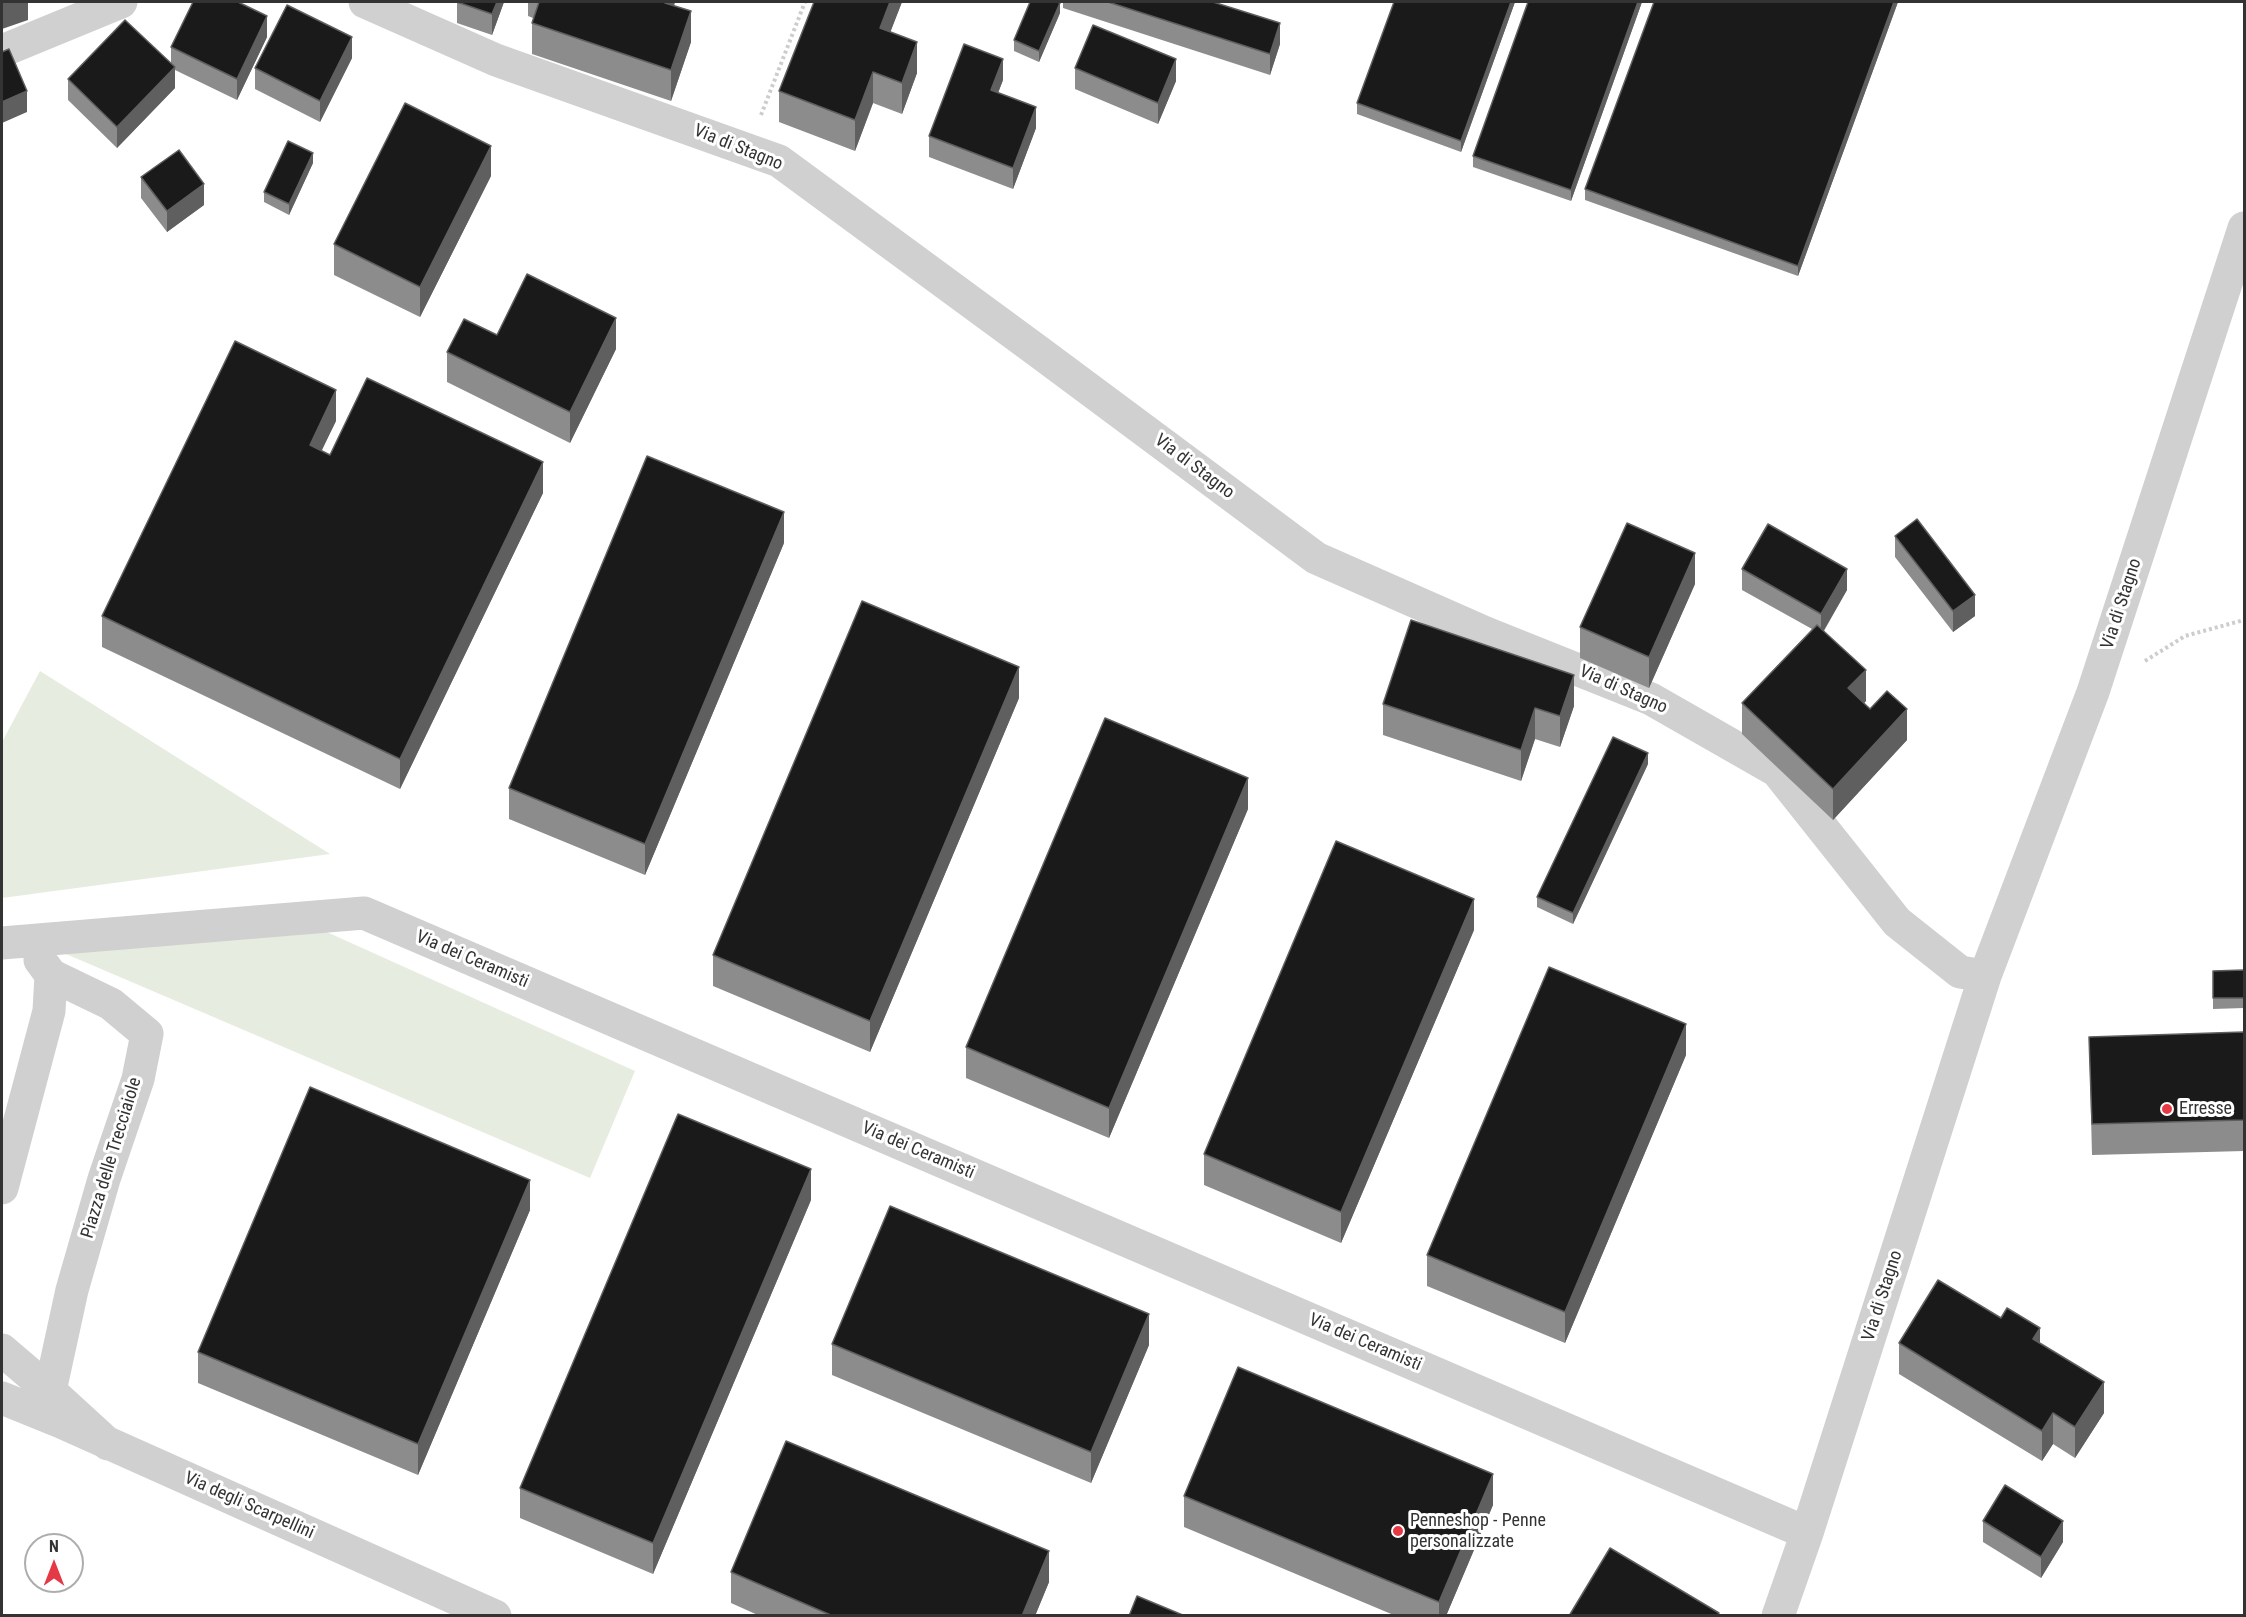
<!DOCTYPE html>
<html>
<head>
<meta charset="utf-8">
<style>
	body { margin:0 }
	#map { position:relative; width:2246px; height:1617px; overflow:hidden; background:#fff; font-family:"Roboto Condensed",sans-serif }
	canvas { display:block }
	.frame { position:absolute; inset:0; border:3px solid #333; pointer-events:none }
	.north { position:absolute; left:24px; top:1533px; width:60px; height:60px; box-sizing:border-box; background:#fff; border:2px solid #adadad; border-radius:50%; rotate:0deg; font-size:16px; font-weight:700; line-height:24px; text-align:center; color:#333 }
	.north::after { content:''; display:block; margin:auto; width:21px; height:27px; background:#e63946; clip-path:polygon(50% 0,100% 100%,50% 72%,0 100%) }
</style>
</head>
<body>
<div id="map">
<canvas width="2246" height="1617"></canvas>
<div class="frame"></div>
<div class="north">N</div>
</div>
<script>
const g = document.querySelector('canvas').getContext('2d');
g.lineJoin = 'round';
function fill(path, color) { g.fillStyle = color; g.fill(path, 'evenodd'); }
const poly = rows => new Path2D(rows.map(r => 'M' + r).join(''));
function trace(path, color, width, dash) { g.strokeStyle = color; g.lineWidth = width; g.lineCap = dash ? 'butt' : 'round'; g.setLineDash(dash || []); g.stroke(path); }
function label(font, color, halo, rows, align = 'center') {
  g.font = font + ' "Roboto Condensed",sans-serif'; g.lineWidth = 6; g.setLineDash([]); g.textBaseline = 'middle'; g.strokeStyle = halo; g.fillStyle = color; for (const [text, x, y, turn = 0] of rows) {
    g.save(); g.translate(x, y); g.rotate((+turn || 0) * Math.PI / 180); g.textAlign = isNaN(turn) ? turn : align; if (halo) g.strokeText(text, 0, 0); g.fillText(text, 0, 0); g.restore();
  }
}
fill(poly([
	[40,671,330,854,2,898,2,742],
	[309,924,635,1071,590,1178,45,945]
]), '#e6ecdf');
trace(poly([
	[761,115,805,2],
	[2145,661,2185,636,2244,620]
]), '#cdcdcd', 4, [3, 3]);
trace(poly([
	[365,2,496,60,779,161,1039,352,1316,558,1486,633,1651,699,1777,771,1897,922,1960,972,1985,976],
	[2,51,121,2],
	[2,943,364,913,1807,1533],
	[51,975,111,1004,147,1034,138,1079,104,1179,72,1290,50,1391,108,1444],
	[2,1188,49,1011,51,975,40,960],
	[2,1350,50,1391],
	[2,1398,61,1422,495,1616],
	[1778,1616,1807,1533,1985,976,2093,692,2244,228]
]), '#d0d0d0', 33);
fill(poly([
	[457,2,504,2,492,35,457,23],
	[528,2,675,2,674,6,691,42,671,101,532,54,532,23,533,18,528,16],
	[902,2,890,32,917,73,902,114,873,103,855,151,779,122,779,91],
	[1063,2,1213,2,1280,44,1270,75,1063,8],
	[1394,2,1515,2,1461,152,1357,114,1357,103],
	[1642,2,1571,201,1473,167,1473,156],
	[1898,2,1798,276,1585,200,1585,189],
	[1060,13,1039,62,1014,51,1014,40],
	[267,37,237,100,175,70,175,88,117,148,68,100,68,79,171,63,171,47],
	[352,58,320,122,255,89,255,68],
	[1075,68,1176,81,1158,124,1075,89],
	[1003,80,998,93,1036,128,1013,189,929,157,929,136],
	[313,163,289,215,264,202,264,192],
	[491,176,420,317,334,275,334,244],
	[141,177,204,205,167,232,141,198],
	[497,335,616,349,570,443,447,382,447,352],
	[336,421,321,450,330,455,543,493,400,789,102,647,102,616],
	[1895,536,1975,616,1953,632,1895,557],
	[784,543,645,875,509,819,509,788],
	[1742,569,1847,590,1824,631,1866,701,1864,703,1907,740,1833,820,1742,734,1742,703,1812,629,1742,590],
	[1695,584,1649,688,1580,658,1580,627],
	[1019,698,870,1052,713,986,713,955],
	[1383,704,1574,706,1560,747,1535,739,1521,781,1383,735],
	[1648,764,1573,924,1537,907,1537,897],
	[1248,809,1109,1138,966,1078,966,1047],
	[1474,930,1341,1243,1204,1185,1204,1154],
	[2244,970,2244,1008,2213,1009,2213,971],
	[2244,1032,2244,1151,2092,1155,2089,1037],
	[1686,1055,1565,1343,1427,1286,1427,1255],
	[811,1200,653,1574,520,1518,520,1488],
	[530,1210,418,1475,198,1383,198,1352],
	[1899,1343,2040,1343,2104,1413,2075,1458,2053,1444,2042,1461,1899,1374],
	[832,1344,1149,1345,1091,1483,832,1375],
	[1184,1496,1493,1505,1446,1616,1396,1616,1184,1527],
	[1983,1521,2063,1542,2041,1578,1983,1542],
	[731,1572,1049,1582,1035,1616,760,1616,731,1603]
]), '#8c8c8c');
fill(poly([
	[2,2,28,2,28,20,2,29],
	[497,2,504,2,492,35,492,14],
	[665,2,675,2,665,33],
	[890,2,902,2,880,59,880,28],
	[1511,2,1515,2,1461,152,1461,141],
	[1638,2,1642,2,1571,201,1571,190],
	[1894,2,1898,2,1798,276,1798,266],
	[1060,3,1060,13,1039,62,1039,51],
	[691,11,691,42,671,101,671,70],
	[267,16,267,37,237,100,237,79],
	[1280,23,1280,44,1270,75,1270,54],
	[352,37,352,58,320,122,320,101],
	[917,42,917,73,902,114,902,83],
	[1003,59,1003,80,991,111,991,90],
	[1176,59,1176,81,1158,124,1158,103],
	[175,67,175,88,117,148,117,127],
	[873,72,873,103,855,151,855,120],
	[27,91,27,112,2,123,2,102],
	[1036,107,1036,128,1013,189,1013,168],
	[491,146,491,176,420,317,420,287],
	[313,153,313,163,289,215,289,204],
	[204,184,204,205,167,232,167,211],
	[616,318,616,349,570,443,570,412],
	[336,390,336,421,310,475,310,445],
	[543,462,543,493,400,789,400,759],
	[784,512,784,543,645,875,645,844],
	[1695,553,1695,584,1649,688,1649,657],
	[1847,569,1847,590,1821,635,1821,614],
	[1975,595,1975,616,1953,632,1953,611],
	[1019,667,1019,698,870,1052,870,1021],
	[1866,670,1866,701,1848,719,1848,688],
	[1574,675,1574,706,1560,747,1560,716],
	[1535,708,1535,739,1521,781,1521,750],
	[1907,709,1907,740,1833,820,1833,789],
	[1648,753,1648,764,1573,924,1573,913],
	[1248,778,1248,809,1109,1138,1109,1108],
	[1474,899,1474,930,1341,1243,1341,1212],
	[1686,1024,1686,1055,1565,1343,1565,1312],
	[811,1169,811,1200,653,1574,653,1543],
	[530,1180,530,1210,418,1475,418,1444],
	[1149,1314,1149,1345,1091,1483,1091,1452],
	[2040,1328,2040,1359,2033,1339],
	[2104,1382,2104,1413,2075,1458,2075,1427],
	[2053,1413,2053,1444,2042,1461,2042,1431],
	[1493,1474,1493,1505,1446,1616,1439,1616,1439,1602],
	[2063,1521,2063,1542,2041,1578,2041,1557],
	[1049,1551,1049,1582,1035,1616,1022,1616]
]), '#5f5f5f');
const building = poly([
	[193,2,238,2,267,16,237,79,171,47,193,2],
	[457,2,497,2,492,14,457,2],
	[539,2,665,2,665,3,691,11,671,70,532,23,539,2],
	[814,2,890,2,880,28,917,42,902,83,873,72,855,120,779,91,814,2],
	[1030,2,1057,2,1060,3,1039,51,1014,40,1030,2],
	[1108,2,1213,2,1280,23,1270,54,1108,2],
	[1394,2,1511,2,1461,141,1357,103,1394,2],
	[1528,2,1638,2,1571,190,1473,156,1528,2],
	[1654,2,1894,2,1798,266,1585,189,1654,2],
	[287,5,352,37,320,101,255,68,287,5],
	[125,20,175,67,117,127,68,79,125,20],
	[1093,25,1176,59,1158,103,1075,68,1093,25],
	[964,44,1003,59,991,90,1036,107,1013,168,929,136,964,44],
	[9,49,27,91,2,102,2,52,9,49],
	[405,103,491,146,420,287,334,244,405,103],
	[288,141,313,153,289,204,264,192,288,141],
	[179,150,204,184,167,211,141,177,179,150],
	[527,274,616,318,570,412,447,352,464,319,497,335,527,274],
	[235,341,336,390,310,445,330,455,367,378,543,462,400,759,102,616,235,341],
	[647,456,784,512,645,844,509,788,647,456],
	[1917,519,1975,595,1953,611,1895,536,1917,519],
	[1627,523,1695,553,1649,657,1580,627,1627,523],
	[1768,524,1847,569,1821,614,1742,569,1768,524],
	[862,601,1019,667,870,1021,713,955,862,601],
	[1411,620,1574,675,1560,716,1535,708,1521,750,1383,704,1411,620],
	[1817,625,1866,670,1848,688,1870,709,1887,691,1907,709,1833,789,1742,703,1817,625],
	[1105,718,1248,778,1109,1108,966,1047,1105,718],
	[1613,737,1648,753,1573,913,1537,897,1613,737],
	[1336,841,1474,899,1341,1212,1204,1154,1336,841],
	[1549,967,1686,1024,1565,1312,1427,1255,1549,967],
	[2244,970,2244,998,2213,998,2213,971,2244,970],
	[2244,1032,2244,1120,2092,1124,2089,1037,2244,1032],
	[310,1087,530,1180,418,1444,198,1352,310,1087],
	[678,1114,811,1169,653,1543,520,1488,678,1114],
	[890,1206,1149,1314,1091,1452,832,1344,890,1206],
	[1938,1280,2001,1318,2007,1308,2040,1328,2033,1339,2104,1382,2075,1427,2053,1413,2042,1431,1899,1343,1938,1280],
	[1238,1367,1493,1474,1439,1602,1184,1496,1238,1367],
	[786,1441,1049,1551,1022,1616,833,1616,731,1572,786,1441],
	[2005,1485,2063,1521,2041,1557,1983,1521,2005,1485],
	[1610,1548,1719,1613,1717,1616,1569,1616,1610,1548],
	[1137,1596,1185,1616,1129,1616,1137,1596]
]);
fill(building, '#1a1a1a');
trace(building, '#5f5f5f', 1.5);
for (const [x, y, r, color] of [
	[2167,1109,6,"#e63946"],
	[1398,1531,6,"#e63946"]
]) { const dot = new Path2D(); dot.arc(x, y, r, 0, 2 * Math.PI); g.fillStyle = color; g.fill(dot); trace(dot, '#fff', 2); }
label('18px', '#333', '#fff', [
	["Via di Stagno",738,148,22],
	["Via di Stagno",1194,467,37],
	["Via di Stagno",2122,604,-72],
	["Via di Stagno",1623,690,24],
	["Via dei Ceramisti",472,960,23],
	["Via dei Ceramisti",918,1151,23],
	["Piazza delle Trecciaiole",112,1158,-73],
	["Via di Stagno",1883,1296,-72],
	["Via dei Ceramisti",1365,1343,23],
	["Via degli Scarpellini",249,1506,24]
]);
label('18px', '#333', '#fff', [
	["Erresse",2179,1109],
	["Penneshop - Penne",1410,1521],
	["personalizzate",1410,1542]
], 'left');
</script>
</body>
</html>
